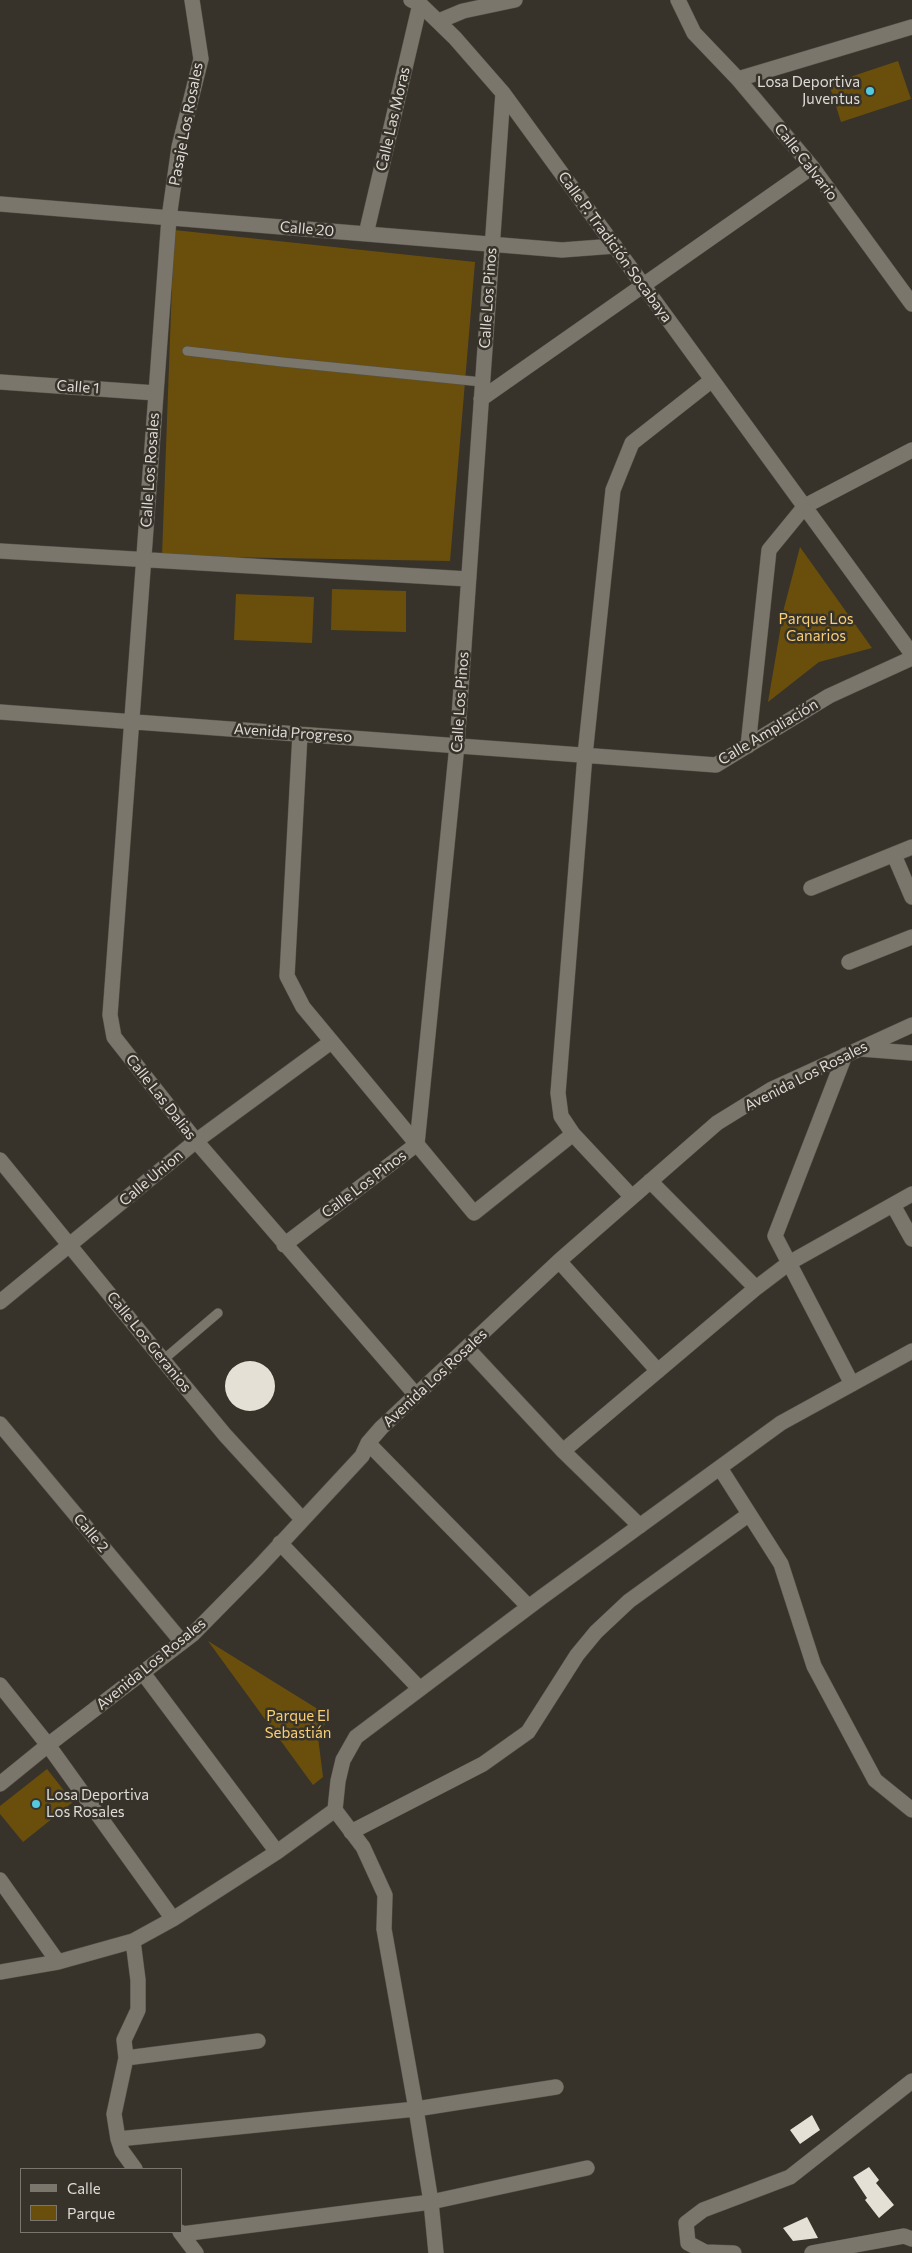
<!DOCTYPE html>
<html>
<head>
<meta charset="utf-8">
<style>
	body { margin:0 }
	#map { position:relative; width:912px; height:2253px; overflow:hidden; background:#37332b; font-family:Commissioner,sans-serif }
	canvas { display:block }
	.legend { position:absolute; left:20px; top:2168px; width:162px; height:65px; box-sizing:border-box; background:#37332b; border:1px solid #7a766f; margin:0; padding:6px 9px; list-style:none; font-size:15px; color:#dedbd6 }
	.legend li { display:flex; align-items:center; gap:10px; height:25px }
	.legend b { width:25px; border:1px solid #7a766f }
</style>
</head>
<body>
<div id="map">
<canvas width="912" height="2253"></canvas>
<ul class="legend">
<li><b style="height:6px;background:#7b766c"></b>Calle</li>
<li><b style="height:14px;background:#6a4f0c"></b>Parque</li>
</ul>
</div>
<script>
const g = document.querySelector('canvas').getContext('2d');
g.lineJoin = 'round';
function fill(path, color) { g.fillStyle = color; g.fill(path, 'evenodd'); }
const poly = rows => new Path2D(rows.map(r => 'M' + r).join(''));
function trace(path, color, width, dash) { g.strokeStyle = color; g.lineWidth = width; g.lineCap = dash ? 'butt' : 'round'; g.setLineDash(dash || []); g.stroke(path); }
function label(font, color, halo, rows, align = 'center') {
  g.font = font + ' Commissioner,sans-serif'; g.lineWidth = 5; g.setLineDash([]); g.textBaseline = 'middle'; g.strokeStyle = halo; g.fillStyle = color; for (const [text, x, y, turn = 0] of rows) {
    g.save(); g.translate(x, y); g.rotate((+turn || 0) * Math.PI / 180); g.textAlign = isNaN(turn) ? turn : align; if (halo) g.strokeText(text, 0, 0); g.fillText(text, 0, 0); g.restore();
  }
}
fill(poly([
	[898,61,911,99,841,122,829,84],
	[174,230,475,262,450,561,162,556],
	[800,547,872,648,819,662,768,702,784,608],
	[332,589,406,591,406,632,331,630],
	[236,594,314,597,312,643,234,640],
	[208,1641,329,1716,318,1737,323,1777,313,1785],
	[47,1769,73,1802,23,1842,0,1814,0,1806]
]), '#6a4f0c');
fill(poly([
	'225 1386a25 25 0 1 1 50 0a25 25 0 1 1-50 0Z',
	[812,2115,820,2130,800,2144,790,2130],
	[869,2167,879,2180,876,2183,894,2205,879,2218,865,2200,867,2198,853,2177],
	[807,2217,818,2238,793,2241,783,2228]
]), '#e5e0d5');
const lane = poly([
	[187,351,282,362,482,382],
	[163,1360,218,1313]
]);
const street = poly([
	[192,0,201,59,179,147,169,218,110,1015,114,1037,196,1141,416,1395],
	[411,0,420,4,455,38,503,93,912,654],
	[678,0,694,33,738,79,812,167,912,304],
	[439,21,463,11,515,0],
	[738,79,912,27],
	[0,204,562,250,615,246],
	[366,234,420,4],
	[0,382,156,393],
	[481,399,812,167],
	[0,551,468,579],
	[0,712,716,765,829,696,912,658],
	[300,734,287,976,303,1007,474,1213,573,1134],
	[748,746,769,550,805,506,912,450],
	[894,855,912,897],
	[811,888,912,847],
	[849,962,912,937],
	[861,1049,912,1053],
	[845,1055,775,1236,852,1384],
	[0,1160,163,1360,225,1435,302,1519],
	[650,1181,756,1288],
	[632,1197,573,1134,561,1116,558,1093,585,755,613,490,632,443,712,380],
	[893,1205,912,1239],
	[284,1245,417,1144,457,745,503,93],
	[559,1261,658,1371],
	[0,1302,196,1141,331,1042],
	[467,1348,563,1451,640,1526],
	[0,1424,182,1642],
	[368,1443,529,1607],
	[563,1451,756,1288,789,1263,912,1194],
	[720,1468,781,1564,814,1666,875,1780,912,1810],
	[280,1543,420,1689],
	[143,1673,277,1852],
	[0,1685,48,1745,173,1919],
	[0,1784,48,1745,193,1634,258,1568,362,1456,368,1443,381,1428,559,1261,717,1123,772,1089,912,1025],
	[335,1810,363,1847,385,1895,384,1929,416,2109,431,2202,436,2253],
	[351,1832,483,1764,528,1732,577,1655,596,1632,629,1601,748,1515],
	[0,1880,58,1962],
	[133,1941,138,1980,138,2010,124,2040,126,2058,114,2114,118,2139,122,2151,135,2169],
	[0,1972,58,1962,133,1941,173,1919,277,1852,335,1810,338,1781,343,1760,356,1737,542,1597,781,1423,912,1351],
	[126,2058,258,2041],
	[118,2139,416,2109,556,2087],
	[180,2232,196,2253],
	[182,2234,431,2202,587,2168],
	[734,2253,705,2252,688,2243,686,2223,703,2210,790,2177,912,2081],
	[812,2253,904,2236,912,2239]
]);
trace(lane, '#54514a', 10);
trace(street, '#54514a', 16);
trace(lane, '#7b766c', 9);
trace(street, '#7b766c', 15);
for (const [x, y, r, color] of [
	[870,91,5,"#55cadf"],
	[36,1804,5,"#55cadf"]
]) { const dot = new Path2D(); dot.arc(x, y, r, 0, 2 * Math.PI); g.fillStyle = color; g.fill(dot); trace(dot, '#37332b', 2); }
label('15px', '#dedbd6', '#37332b', [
	["Losa Deportiva",860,82],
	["Juventus",860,99],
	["Losa Deportiva",46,1795,"left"],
	["Los Rosales",46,1812,"left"]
], 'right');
label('15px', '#dedbd6', '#37332b', [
	["Calle Las Moras",393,119,-77],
	["Pasaje Los Rosales",186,124,-79],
	["Calle Calvario",806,162,52],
	["Calle 20",307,229,5],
	["Calle P. Tradición Socabaya",615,247,54],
	["Calle Los Pinos",488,298,-86],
	["Calle 1",78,387,4],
	["Calle Los Rosales",150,470,-86],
	["Calle Los Pinos",460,702,-86],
	["Calle Ampliación",768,732,-31],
	["Avenida Progreso",293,733,4],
	["Avenida Los Rosales",806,1076,-27],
	["Calle Las Dalias",161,1097,52],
	["Calle Union",151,1178,-40],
	["Calle Los Pinos",364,1184,-37],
	["Calle Los Geranios",149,1342,51],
	["Avenida Los Rosales",435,1378,-43],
	["Calle 2",91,1533,50],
	["Avenida Los Rosales",151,1664,-39]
]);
label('15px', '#f9cf76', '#37332b', [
	["Parque Los",816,619],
	["Canarios",816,636],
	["Parque El",298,1716],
	["Sebastián",298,1733]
]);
</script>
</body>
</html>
